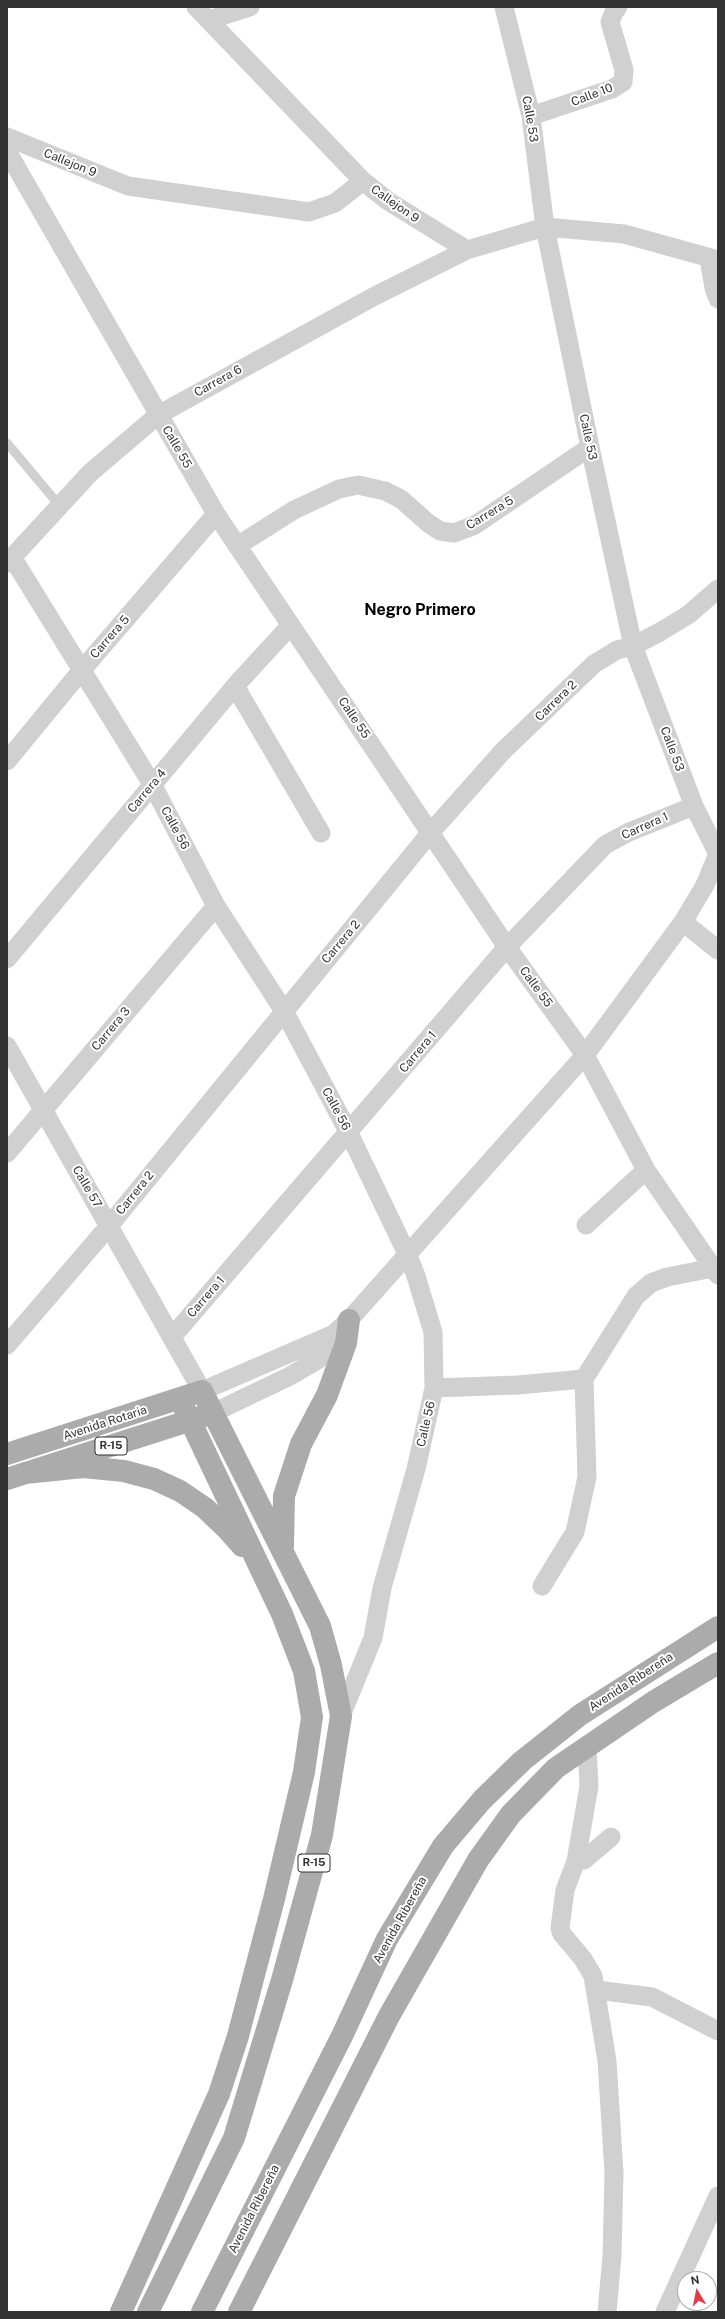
<!DOCTYPE html>
<html>
<head>
<meta charset="utf-8">
<style>
	body { margin:0 }
	#map { position:relative; width:725px; height:2319px; overflow:hidden; background:#fff; font-family:"Public Sans",sans-serif }
	canvas { display:block }
	.frame { position:absolute; inset:0; border:8px solid #333; pointer-events:none }
	.north { position:absolute; left:677px; top:2271px; width:40px; height:40px; box-sizing:border-box; background:#fff; border:1px solid #adadad; border-radius:50%; rotate:350deg; font-size:11px; font-weight:700; line-height:16px; text-align:center; color:#333 }
	.north::after { content:''; display:block; margin:auto; width:14px; height:18px; background:#e63946; clip-path:polygon(50% 0,100% 100%,50% 72%,0 100%) }
</style>
</head>
<body>
<div id="map">
<canvas width="725" height="2319"></canvas>
<div class="frame"></div>
<div class="north">N</div>
</div>
<script>
const g = document.querySelector('canvas').getContext('2d');
g.lineJoin = 'round';
const poly = rows => new Path2D(rows.map(r => 'M' + r).join(''));
function trace(path, color, width, dash) { g.strokeStyle = color; g.lineWidth = width; g.lineCap = dash ? 'butt' : 'round'; g.setLineDash(dash || []); g.stroke(path); }
function label(font, color, halo, rows, align = 'center') {
  g.font = font + ' "Public Sans",sans-serif'; g.lineWidth = 4; g.setLineDash([]); g.textBaseline = 'middle'; g.strokeStyle = halo; g.fillStyle = color; for (const [text, x, y, turn = 0] of rows) {
    g.save(); g.translate(x, y); g.rotate((+turn || 0) * Math.PI / 180); g.textAlign = isNaN(turn) ? turn : align; if (halo) g.strokeText(text, 0, 0); g.fillText(text, 0, 0); g.restore();
  }
}
trace(poly([
	[7,443,59,505]
]), '#d0d0d0', 9);
trace(poly([
	[196,7,363,181],
	[209,20,250,7],
	[531,116,612,89,623,82,624,70,610,22,614,12,618,7],
	[7,137,128,186,309,212,335,203,363,181,388,201,467,250,545,227,624,234,718,260],
	[7,151,216,514,507,947,585,1055,646,1170,718,1275],
	[709,259,714,288,718,299],
	[237,546,294,510,339,489,358,485,385,491,401,499,428,523,440,531,454,533,475,525,590,447],
	[12,557,152,784,216,906,284,1011,349,1133,407,1254,415,1273,433,1332,434,1388,416,1469,382,1588,373,1638,341,1716],
	[7,563,90,473,158,415,373,297,467,250],
	[235,686,321,833],
	[7,761,81,671,216,514],
	[683,922,718,950],
	[7,959,235,686,291,625],
	[7,1046,202,1391,334,1334,328,1349,319,1359,290,1376,215,1412],
	[7,1153,216,906],
	[586,1225,646,1170],
	[334,1334,349,1320,585,1055,683,922,705,885,718,854,694,806,633,646,590,447,545,227,531,116,504,7],
	[172,1337,507,947,605,845,629,832,694,806],
	[7,1345,109,1226,431,832,503,751,594,664,617,650,633,646,660,632,688,615,718,589],
	[434,1388,518,1385,584,1379,636,1296,651,1283,667,1277,718,1267],
	[542,1586,575,1532,587,1477,584,1379],
	[587,1747,589,1786,576,1861,565,1890,560,1928,562,1934,583,1959,593,1976,607,2061,614,2173,612,2256,607,2312],
	[576,1861,584,1860,611,1837],
	[597,1990,652,1997,718,2031],
	[665,2312,718,2196]
]), '#d0d0d0', 19);
trace(poly([
	[7,1454,202,1391,320,1626,331,1665,341,1716,322,1835,282,1980,234,2138,148,2312],
	[25,1473,83,1467,124,1471,154,1479,180,1491,205,1508,227,1529,242,1546],
	[7,1479,204,1416],
	[283,1546,284,1496,301,1444,327,1395,346,1343,349,1320],
	[121,2312,219,2094,238,2036,274,1899,304,1772,312,1717,304,1671,282,1614,180,1399],
	[202,2312,342,2036,387,1939,443,1846,482,1800,522,1761,580,1715,718,1627],
	[239,2312,389,2016,478,1860,511,1814,556,1768,653,1702,718,1663]
]), '#ababab', 22);
for (const [x, y, w] of [
	[111,1446,32],
	[314,1863,32]
]) { const box = new Path2D(); box.roundRect(x - w / 2, y - 9, w, 18, 3); g.fillStyle = '#fff'; g.fill(box); trace(box, '#333', 1); }
label('bold 11px', '#333', null, [
	["R-15",111,1446],
	["R-15",314,1863]
]);
label('12px', '#333', '#fff', [
	["Calle 10",592,95,-21],
	["Calle 53",530,119,80],
	["Callejon 9",70,163,22],
	["Callejon 9",395,204,35],
	["Carrera 6",218,381,-29],
	["Calle 53",588,437,78],
	["Calle 55",177,447,60],
	["Carrera 5",490,513,-31],
	["Carrera 5",110,637,-49],
	["Carrera 2",556,701,-44],
	["Calle 55",354,718,56],
	["Calle 53",672,749,69],
	["Carrera 4",147,791,-50],
	["Carrera 1",645,826,-24],
	["Calle 56",175,828,62],
	["Carrera 2",341,942,-50],
	["Calle 55",536,987,54],
	["Carrera 3",111,1029,-50],
	["Carrera 1",418,1052,-50],
	["Calle 56",336,1109,62],
	["Calle 57",87,1187,60],
	["Carrera 2",135,1193,-51],
	["Carrera 1",206,1297,-49],
	["Avenida Rotaria",105,1423,-18],
	["Calle 56",426,1424,-77],
	["Avenida Ribereña",631,1682,-33],
	["Avenida Ribereña",400,1920,-61],
	["Avenida Ribereña",254,2209,-63]
]);
label('bold 16px', '#000', '#fff', [
	["Negro Primero",420,610]
]);
</script>
</body>
</html>
